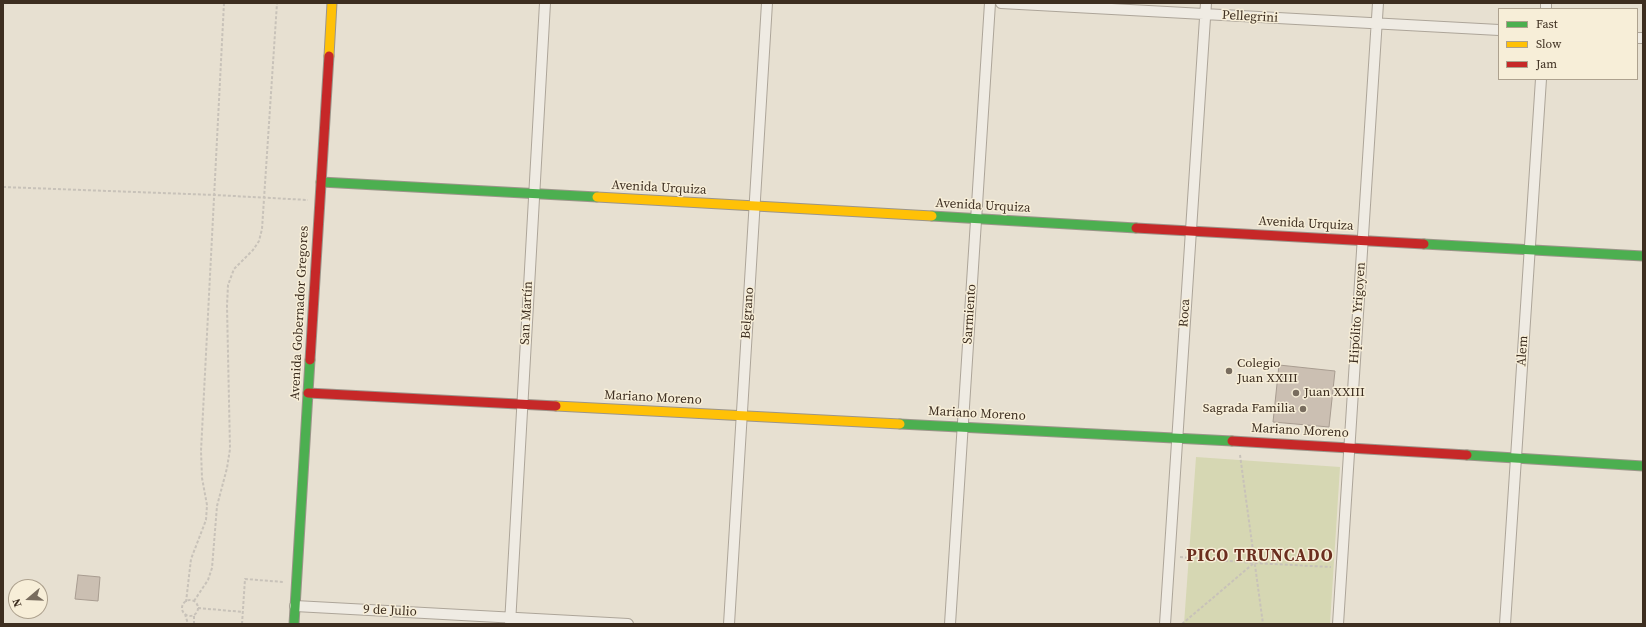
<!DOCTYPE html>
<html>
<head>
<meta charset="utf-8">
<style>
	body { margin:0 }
	#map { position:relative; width:1646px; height:627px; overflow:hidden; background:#e7e0d1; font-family:"Source Serif 4",serif }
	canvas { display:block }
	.frame { position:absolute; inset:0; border:4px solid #3d2e20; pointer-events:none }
	.legend { position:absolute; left:1498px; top:8px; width:140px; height:72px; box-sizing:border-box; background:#f7eed8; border:1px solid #ada18e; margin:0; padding:5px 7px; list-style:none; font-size:12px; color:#3d2e20 }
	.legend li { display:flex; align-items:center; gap:8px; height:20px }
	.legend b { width:20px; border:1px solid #ada18e }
	.north { position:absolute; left:8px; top:579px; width:40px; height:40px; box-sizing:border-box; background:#f7eed8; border:1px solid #ada18e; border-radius:50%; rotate:251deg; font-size:11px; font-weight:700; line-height:16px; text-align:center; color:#3d2e20 }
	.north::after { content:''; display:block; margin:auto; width:14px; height:18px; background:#786c5e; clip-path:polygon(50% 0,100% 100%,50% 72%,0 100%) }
</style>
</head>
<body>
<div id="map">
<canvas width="1646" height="627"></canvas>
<div class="frame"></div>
<ul class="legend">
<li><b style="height:5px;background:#4caf50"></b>Fast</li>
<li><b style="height:5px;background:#ffc107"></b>Slow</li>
<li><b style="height:5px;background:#c62828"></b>Jam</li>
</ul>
<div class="north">N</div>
</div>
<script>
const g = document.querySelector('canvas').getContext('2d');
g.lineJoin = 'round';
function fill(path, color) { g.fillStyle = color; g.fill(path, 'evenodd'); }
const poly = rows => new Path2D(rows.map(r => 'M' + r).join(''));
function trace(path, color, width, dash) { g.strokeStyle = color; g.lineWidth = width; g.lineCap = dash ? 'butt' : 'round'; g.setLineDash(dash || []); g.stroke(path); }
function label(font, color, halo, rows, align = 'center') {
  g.font = font + ' "Source Serif 4",serif'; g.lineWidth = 3; g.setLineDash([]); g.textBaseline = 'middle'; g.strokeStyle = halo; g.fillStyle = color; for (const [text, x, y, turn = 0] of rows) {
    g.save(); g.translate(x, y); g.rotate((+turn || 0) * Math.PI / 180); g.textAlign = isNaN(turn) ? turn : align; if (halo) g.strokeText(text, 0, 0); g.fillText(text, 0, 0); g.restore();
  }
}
fill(poly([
	[1196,457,1340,467,1330,624,1184,624]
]), '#d6d7b3');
const building = poly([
	[1279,365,1335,371,1329,427,1273,422,1279,365],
	[78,575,100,577,98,601,75,599,78,575]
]);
fill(building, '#cbbfb2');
trace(building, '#a89c90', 1);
const street = poly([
	[1001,3,1499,30],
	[1546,9,1546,3],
	[1637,38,1643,38],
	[295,606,628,624],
	[510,624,545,3],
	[729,624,767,3],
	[950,624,990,3],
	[1165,624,1206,3],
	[1338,624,1378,3],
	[1505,624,1541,79]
]);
const fast = poly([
	[321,182,597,197],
	[932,216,1136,228],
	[1424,244,1643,256],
	[900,424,1232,441],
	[1467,455,1643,466],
	[294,624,310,360]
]);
const slow = poly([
	[329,56,332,3],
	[597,197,932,216],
	[556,406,900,424]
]);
const jam = poly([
	[1136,228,1424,244],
	[310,360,329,56],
	[308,393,556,406],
	[1232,441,1467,455]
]);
trace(street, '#ada599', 12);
trace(fast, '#9c958a', 11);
trace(slow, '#9c958a', 11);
trace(jam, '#9c958a', 11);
trace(poly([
	[3,187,215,195,308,200],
	[1240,455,1263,624],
	[1180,557,1254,563,1331,567],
	'182 608a8 8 0 1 1 16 0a8 8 0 1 1-16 0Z',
	[194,601,208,580,212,568,217,506,227,468,230,449,227,306,228,285,234,269,253,250,259,241,262,229,277,3],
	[186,602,191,559,206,520,207,505,202,478,201,451,224,3],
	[198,608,243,612],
	[185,614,188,624],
	[194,624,194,615],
	[242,624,245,579,284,582],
	[1182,624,1254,563]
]), '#c8c2b9', 2, [3, 2]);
trace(street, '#efebe3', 10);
trace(fast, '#4caf50', 9);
trace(slow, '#ffc107', 9);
trace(jam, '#c62828', 9);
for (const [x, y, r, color] of [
	[1229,371,4,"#786c5e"],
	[1296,393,4,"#786c5e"],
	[1303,409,4,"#786c5e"]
]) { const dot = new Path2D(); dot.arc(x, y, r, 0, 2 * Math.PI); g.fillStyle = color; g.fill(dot); trace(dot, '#f7eed8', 1.5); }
label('13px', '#3d2e20', '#f7eed8', [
	["Pellegrini",1250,17,3],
	["Avenida Urquiza",659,188,3],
	["Avenida Urquiza",983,206,3],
	["Avenida Urquiza",1306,224,3],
	["Avenida Gobernador Gregores",300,313,-87],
	["San Martín",527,313,-87],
	["Belgrano",748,313,-86],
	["Roca",1185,313,-86],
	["Hipólito Yrigoyen",1358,313,-86],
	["Sarmiento",970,314,-86],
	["Alem",1523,351,-86],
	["Mariano Moreno",653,398,3],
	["Mariano Moreno",977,414,3],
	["Mariano Moreno",1300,431,3],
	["9 de Julio",390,611,3]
]);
label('13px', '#3d2e20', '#f7eed8', [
	["Colegio",1237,364],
	["Juan XXIII",1237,379],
	["Juan XXIII",1304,393],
	["Sagrada Familia",1295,409,"right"]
], 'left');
g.letterSpacing = '1px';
label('bold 17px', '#6b2e1e', '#f7eed8', [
	["PICO TRUNCADO",1260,557]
]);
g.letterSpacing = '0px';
</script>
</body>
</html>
